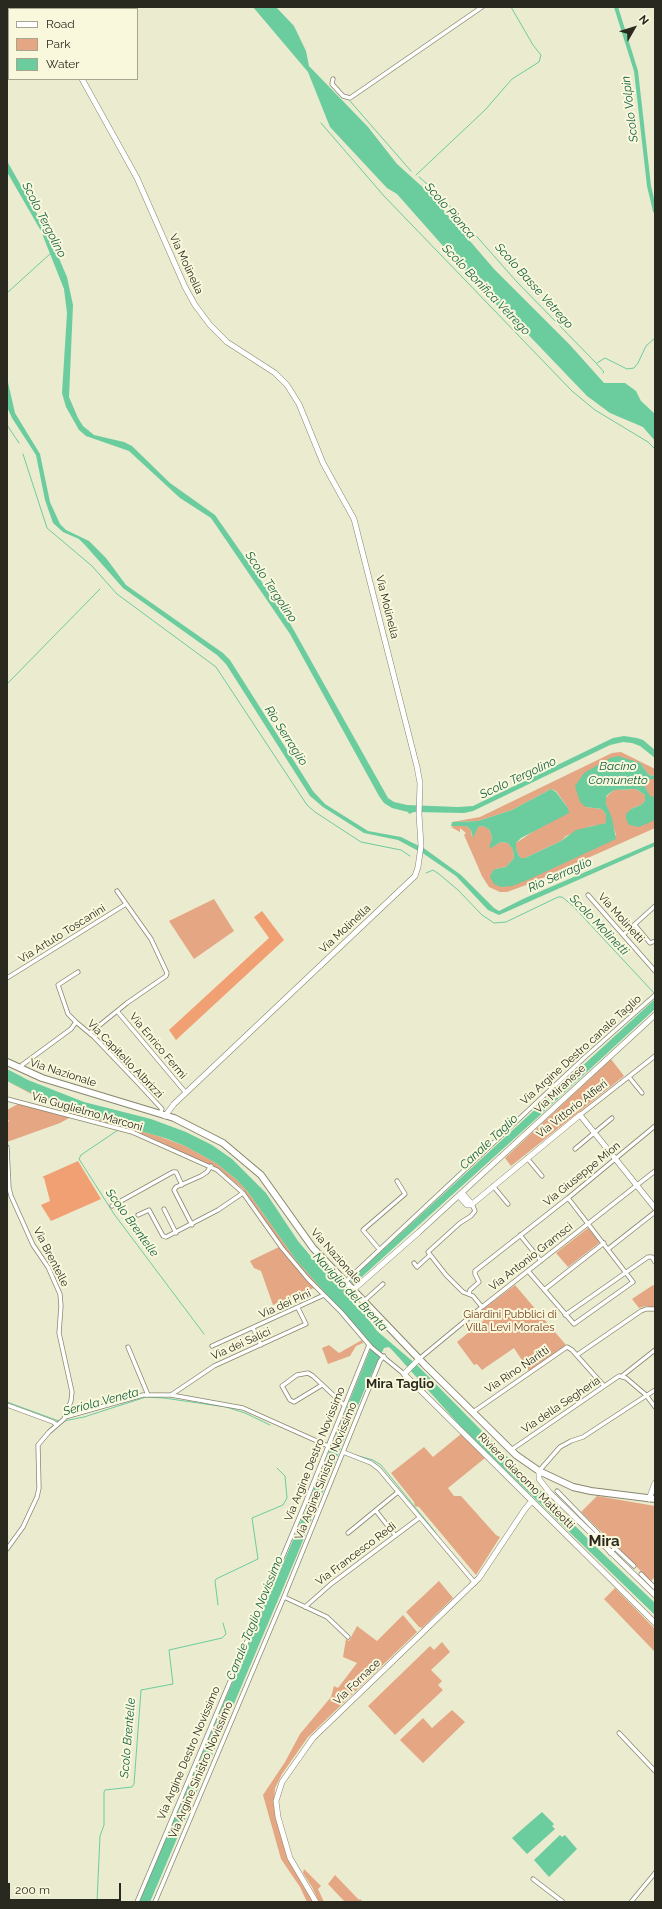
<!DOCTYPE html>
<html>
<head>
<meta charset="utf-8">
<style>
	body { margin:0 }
	#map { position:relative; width:662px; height:1909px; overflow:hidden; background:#ebebcf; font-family:Raleway,sans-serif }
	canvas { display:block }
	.frame { position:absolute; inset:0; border:8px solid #2a291f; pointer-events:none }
	.legend { position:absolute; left:8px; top:8px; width:130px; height:72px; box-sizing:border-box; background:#f9f8dc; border:1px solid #a6a590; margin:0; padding:5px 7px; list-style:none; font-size:12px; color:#2a291f }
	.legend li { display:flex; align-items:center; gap:8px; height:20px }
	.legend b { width:20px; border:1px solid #a6a590 }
	.north { position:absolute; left:614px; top:8px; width:40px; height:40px; -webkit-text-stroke:3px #f9f8dc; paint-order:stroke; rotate:51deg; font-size:11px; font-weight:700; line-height:16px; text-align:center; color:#2a291f }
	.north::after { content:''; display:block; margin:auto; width:14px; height:18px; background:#2a291f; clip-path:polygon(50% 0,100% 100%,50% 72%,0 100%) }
	.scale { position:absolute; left:8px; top:1883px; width:113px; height:18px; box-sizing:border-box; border:2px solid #2a291f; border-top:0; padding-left:5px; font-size:12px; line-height:14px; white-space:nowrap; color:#2a291f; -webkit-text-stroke:3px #f9f8dc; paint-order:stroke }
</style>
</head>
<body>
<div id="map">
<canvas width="662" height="1909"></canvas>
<div class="frame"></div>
<ul class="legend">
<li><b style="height:5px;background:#fff"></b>Road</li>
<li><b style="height:11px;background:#e4a683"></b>Park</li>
<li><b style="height:11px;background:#6bcc9e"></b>Water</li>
</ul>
<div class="north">N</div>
<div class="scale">200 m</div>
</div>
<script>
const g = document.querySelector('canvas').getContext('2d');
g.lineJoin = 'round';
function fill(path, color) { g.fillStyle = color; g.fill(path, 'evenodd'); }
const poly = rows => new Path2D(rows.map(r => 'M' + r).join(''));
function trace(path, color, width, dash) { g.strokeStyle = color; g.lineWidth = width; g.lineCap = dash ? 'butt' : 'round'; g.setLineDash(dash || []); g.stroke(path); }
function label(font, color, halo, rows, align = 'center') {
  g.font = font + ' Raleway,sans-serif'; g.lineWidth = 4; g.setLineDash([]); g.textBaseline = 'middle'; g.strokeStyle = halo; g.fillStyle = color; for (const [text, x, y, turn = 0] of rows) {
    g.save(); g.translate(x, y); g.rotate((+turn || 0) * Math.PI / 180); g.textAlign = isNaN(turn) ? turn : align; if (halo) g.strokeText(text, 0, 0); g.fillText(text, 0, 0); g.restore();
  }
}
fill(poly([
	[621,752,655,769,655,776,649,775,640,763,586,807,602,809,606,815,606,823,601,825,592,826,566,836,561,841,525,858,521,858,518,854,516,848,516,843,568,808,556,791,551,789,512,810,478,821,452,822,480,817,612,753],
	[645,779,655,779,655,797,650,797,643,783],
	[636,789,645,795,645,801,641,805,631,809,653,820,655,820,655,828,534,882,507,892,500,892,489,887,482,876,464,835,466,833,460,828,460,832,451,827,457,825,466,826,471,830,472,837,478,827,483,826,489,829,492,837,490,848,501,842,508,843,513,850,514,858,506,867,495,869,491,875,616,835,606,804,606,797,614,790],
	[214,899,234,931,194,959,169,921],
	[611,1059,624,1076,511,1166,505,1158],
	[7,1081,74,1112,158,1136,185,1146,216,1163,237,1180,248,1192,296,1260,368,1340,307,1276,284,1248,243,1189,218,1169,145,1135,54,1106],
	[18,1104,71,1117,60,1123,7,1142,7,1123,9,1121,7,1118,7,1110],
	[588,1228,598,1240,599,1243,568,1267,556,1253],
	[279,1247,314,1288,273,1305,261,1271,254,1268,250,1261],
	[515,1285,566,1345,529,1371,514,1348,482,1370,477,1364,474,1365,457,1342,484,1320,478,1313],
	[653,1285,655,1287,655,1308,646,1306,639,1308,632,1299],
	[362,1340,363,1343,356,1346,350,1356,328,1364,322,1348,329,1345,339,1353],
	[461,1434,485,1458,448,1488,454,1496,461,1496,496,1535,500,1537,476,1575,419,1507,415,1506,414,1502,391,1473,424,1447,433,1457],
	[597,1496,655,1506,655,1577,651,1581,581,1512],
	[439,1581,453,1598,422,1628,419,1627,406,1612],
	[615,1588,655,1629,655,1652,604,1599],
	[403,1615,417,1632,308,1737,282,1774,275,1788,274,1803,284,1847,314,1902,307,1902,300,1887,281,1859,263,1795,285,1762,300,1734,331,1697,334,1686,338,1688,357,1663,343,1657,346,1639,349,1641,357,1626,377,1641],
	[442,1642,450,1652,431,1670,442,1681,438,1685,443,1690,395,1735,368,1706,430,1646,434,1650],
	[452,1710,465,1722,423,1763,400,1740,423,1718,432,1728],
	[304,1869,321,1886,318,1889,324,1902,319,1902,312,1887,303,1873],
	[335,1875,359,1900,360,1899,363,1902,345,1902,328,1884]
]), '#e4a683');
fill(poly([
	[262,911,284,940,176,1040,169,1030,269,938,254,917],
	[78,1161,101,1199,51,1221,41,1205,50,1201,44,1178,42,1177]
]), '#f0a072');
fill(poly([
	[253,7,276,7,294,26,306,51,309,66,368,127,397,164,427,191,494,269,570,345,604,383,625,383,636,391,641,401,655,414,655,441,643,427,610,413,587,396,518,324,490,299,397,194,387,188,330,127,308,72],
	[7,161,49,235,67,277,73,305,69,397,78,418,83,426,94,435,124,442,132,446,170,483,215,515,287,618,388,798,394,802,407,805,458,807,473,806,613,738,624,736,637,738,643,740,655,750,655,758,640,746,632,743,623,742,610,745,473,811,464,813,414,812,409,814,408,812,392,808,384,803,379,796,290,634,211,518,180,498,129,451,86,436,79,430,66,407,62,393,67,313,64,289,41,231,7,172],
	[7,378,15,413,40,454,50,502,60,524,66,530,89,541,106,558,126,585,223,653,230,660,313,791,325,804,368,831,401,837,425,849,461,875,494,908,499,911,525,898,655,842,655,846,499,915,488,910,456,876,424,854,398,840,364,833,323,807,310,796,226,664,217,655,123,588,85,545,79,539,63,532,53,523,45,500,36,455,12,418,8,409],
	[618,756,640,763,649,775,655,776,655,779,645,779,643,783,650,796,655,797,655,820,639,827,629,825,626,819,626,814,631,809,641,805,645,801,645,795,636,789,614,790,606,796,606,804,612,818,616,839,530,879,512,886,501,887,494,884,490,877,492,872,495,869,506,867,514,858,513,850,508,843,501,842,489,849,492,837,489,829,483,826,478,827,473,838,471,830,466,826,451,826,452,822,478,821,512,810,551,789,556,792,568,808,569,813,521,838,516,843,516,848,518,854,521,858,525,858,561,841,576,830,606,823,606,815,602,809,586,807,580,802,575,786,584,773,610,758],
	[655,999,655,1009,537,1118,355,1283,353,1284,350,1280],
	[7,1069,28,1080,84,1102,151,1119,186,1132,212,1145,232,1159,266,1193,298,1241,314,1260,349,1293,352,1301,358,1309,360,1308,377,1331,417,1365,594,1545,655,1603,655,1615,463,1429,393,1351,389,1347,384,1348,366,1386,297,1555,150,1902,139,1902,299,1526,372,1345,296,1260,248,1192,237,1180,216,1163,185,1146,165,1138,74,1112,56,1105,7,1081],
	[542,1812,554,1824,552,1826,555,1829,527,1854,512,1838],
	[560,1835,562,1837,565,1835,577,1849,549,1877,534,1860]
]), '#6bcc9e');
trace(poly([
	[350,101,411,171],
	[321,123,384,196,572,391,595,410,648,442,655,449],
	[416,175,485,110,512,79,539,62,541,55,533,45,511,7],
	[419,177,440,195,517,282,596,363,604,372,603,373],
	[7,293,51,253],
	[597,363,605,358,627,369,634,368,638,363,646,346,655,338],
	[7,425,19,443],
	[23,454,47,528,92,566,117,594,216,667,307,805,315,812,361,842,401,850,410,856],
	[7,684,100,589],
	[426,873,433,870,439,874,458,890,482,915,494,923,506,922,558,897,562,897,572,905,654,993],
	[118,1130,81,1155,79,1159,114,1214,204,1334],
	[7,1402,59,1421],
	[64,1421,84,1417,146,1397,164,1398,226,1407,245,1413,270,1425],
	[355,1455,373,1460,381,1465,436,1533],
	[218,1605,215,1581,216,1579,258,1559,252,1518,283,1505,287,1498,285,1476,277,1468],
	[97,1902,100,1836,104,1825,104,1792,105,1790,132,1787,134,1784,141,1690,173,1684,169,1650,222,1638,226,1634,223,1623]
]), '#6bcc9e', 1);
trace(poly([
	[616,7,636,71,649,186,655,211]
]), '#6bcc9e', 4);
const street = poly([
	[333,79,332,84,343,96,350,98,482,7],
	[588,895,655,971],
	[635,925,650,943,655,941],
	[624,934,655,906],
	[7,978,126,904],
	[117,1011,186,1093],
	[76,1022,68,1014,58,985,78,972],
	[90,1033,127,1003,166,976,167,973,151,939,117,891],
	[20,1069,22,1065,71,1029,76,1022,94,1037,137,1082,162,1109,160,1114],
	[629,1077,642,1093],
	[7,1099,132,1132,217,1170,243,1193,282,1248,308,1279,341,1312,371,1347,404,1374],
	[580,1115,655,1056],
	[7,1147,9,1188,11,1196,33,1245,48,1267,60,1294,61,1306,59,1333,72,1392,71,1401,64,1419,49,1432,38,1445,39,1488,37,1497,23,1527,7,1549],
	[575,1149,612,1118],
	[527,1158,542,1176],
	[493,1186,508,1204],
	[472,1204,475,1211,471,1216,460,1223,428,1252,446,1275,463,1292,473,1296,482,1307],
	[112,1206,173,1172,176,1172,182,1185],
	[164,1209,176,1233],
	[138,1215,149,1210,163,1236,166,1237,218,1210,243,1193],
	[192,1225,174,1190,176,1187,201,1176,207,1172,211,1166],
	[520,1235,541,1261],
	[379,1249,363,1230,405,1194,397,1181],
	[608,1249,655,1212],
	[414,1263,417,1267,429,1256],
	[528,1271,574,1324,633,1282,568,1198],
	[345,1282,584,1058,655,995],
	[544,1290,604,1243],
	[469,1294,470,1290,479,1282,475,1274,475,1271,568,1198,655,1126],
	[364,1301,383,1284],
	[565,1315,648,1257,652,1257,655,1262],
	[253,1328,261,1345],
	[212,1346,324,1295],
	[128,1347,148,1395],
	[577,1355,641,1311,646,1309,655,1309],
	[419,1359,482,1307,655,1171],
	[622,1376,655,1350],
	[322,1385,294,1402,290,1400,282,1386,297,1375,308,1373,313,1376,344,1405],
	[171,1395,214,1366,306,1324,298,1308],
	[7,1405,53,1422,57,1425],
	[473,1412,567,1347,572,1350,604,1386],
	[65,1417,143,1395,171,1395,243,1408,328,1446],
	[511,1450,619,1376,626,1378,646,1395,655,1407],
	[343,1452,371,1463,379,1469,475,1583],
	[539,1471,560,1447,571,1441,583,1437,655,1390],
	[557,1491,598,1533,594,1537],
	[376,1511,395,1535],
	[348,1533,398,1492],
	[610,1553,615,1548,634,1566],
	[641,1574,655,1588],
	[284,1597,327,1617,348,1637],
	[305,1607,331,1584,419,1518],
	[619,1733,655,1771],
	[533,1879,563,1902],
	[137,1902,304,1506,369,1345],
	[155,1902,284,1597,380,1361,384,1356],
	[631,1902,655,1873]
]);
const secondary = poly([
	[46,7,47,9],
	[82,79,137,178,185,287,195,305,210,325,227,342,275,373,287,385,299,404,323,463,354,519,417,767,420,783,419,814,421,846,418,867,415,876,174,1104,165,1116],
	[462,1193,472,1204],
	[459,1196,467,1205,471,1205,580,1115,655,1208],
	[353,1290,419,1232,655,1015],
	[419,1359,404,1374,655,1623],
	[539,1471,539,1479,550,1493,655,1595],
	[649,1499,655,1483],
	[316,1902,290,1858,278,1817,276,1801,282,1782,313,1738,479,1578,525,1509,532,1501]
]);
const primary = poly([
	[7,1062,42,1078,174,1118,223,1143,261,1175,313,1248,424,1364,516,1455,539,1471,573,1487,591,1491,655,1499]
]);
trace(street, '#88876e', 5);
trace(secondary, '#88876e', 6);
trace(primary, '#88876e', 8);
trace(street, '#fff', 3.5);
trace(secondary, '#fff', 5);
trace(primary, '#fff', 6);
label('11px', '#2a291f', '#f9f8dc', [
	["Via Molinella",186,264,65],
	["Via Molinella",387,607,76],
	["Via Molinetti",621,918,48],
	["Via Molinella",345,929,-43],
	["Via Artuto Toscanini",62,934,-32],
	["Via Enrico Fermi",158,1046,50],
	["Via Argine Destro canale Taglio",581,1050,-42],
	["Via Capitello Albrizzi",125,1059,46],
	["Via Nazionale",63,1073,18],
	["Via Miranese",560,1089,-43],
	["Via Vittorio Alfieri",572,1109,-38],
	["Via Guglielmo Marconi",87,1112,16],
	["Via Giuseppe Mion",582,1174,-39],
	["Via Nazionale",336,1256,48],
	["Via Brentelle",51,1257,63],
	["Via Antonio Gramsci",531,1257,-38],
	["Via dei Pini",285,1304,-24],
	["Via dei Salici",241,1344,-24],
	["Via Rino Naritti",517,1370,-34],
	["Via della Segheria",561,1405,-34],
	["Via Argine Destro Novissimo",315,1454,-68],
	["Via Argine Sinistro Novissimo",326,1471,-68],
	["Riviera Giacomo Matteotti",526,1481,45],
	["Via Francesco Redi",356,1554,-37],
	["Via Fornace",357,1682,-44],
	["Via Argine Destro Novissimo",189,1753,-67],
	["Via Argine Sinistro Novissimo",201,1770,-67]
]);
label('11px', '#713c1c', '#f9f8dc', [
	["Giardini Pubblici di",510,1315],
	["Villa Levi Morales",510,1328]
]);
label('italic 12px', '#166042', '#f9f8dc', [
	["Scolo Volpin",630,109,-97],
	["Scolo Pionca",450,211,49],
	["Scolo Tergolino",44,220,63],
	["Scolo Basse Vetrego",534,286,48],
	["Scolo Bonifica Vetrego",486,290,46],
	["Scolo Tergolino",271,587,56],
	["Rio Serraglio",286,736,57],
	["Bacino",618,766],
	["Comunetto",618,780],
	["Scolo Tergolino",518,778,-25],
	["Rio Serraglio",560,875,-24],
	["Scolo Molinetti",599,925,46],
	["Canale Taglio",489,1142,-43],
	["Scolo Brentelle",132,1223,54],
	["Naviglio del Brenta",350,1292,47],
	["Seriola Veneta",101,1402,-15],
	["Canale Taglio Novissimo",255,1618,-68],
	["Scolo Brentelle",128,1738,-85]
]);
label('bold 13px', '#2a291f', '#f9f8dc', [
	["Mira Taglio",400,1384]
]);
label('bold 15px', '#2a291f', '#f9f8dc', [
	["Mira",604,1541]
]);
</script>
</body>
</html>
